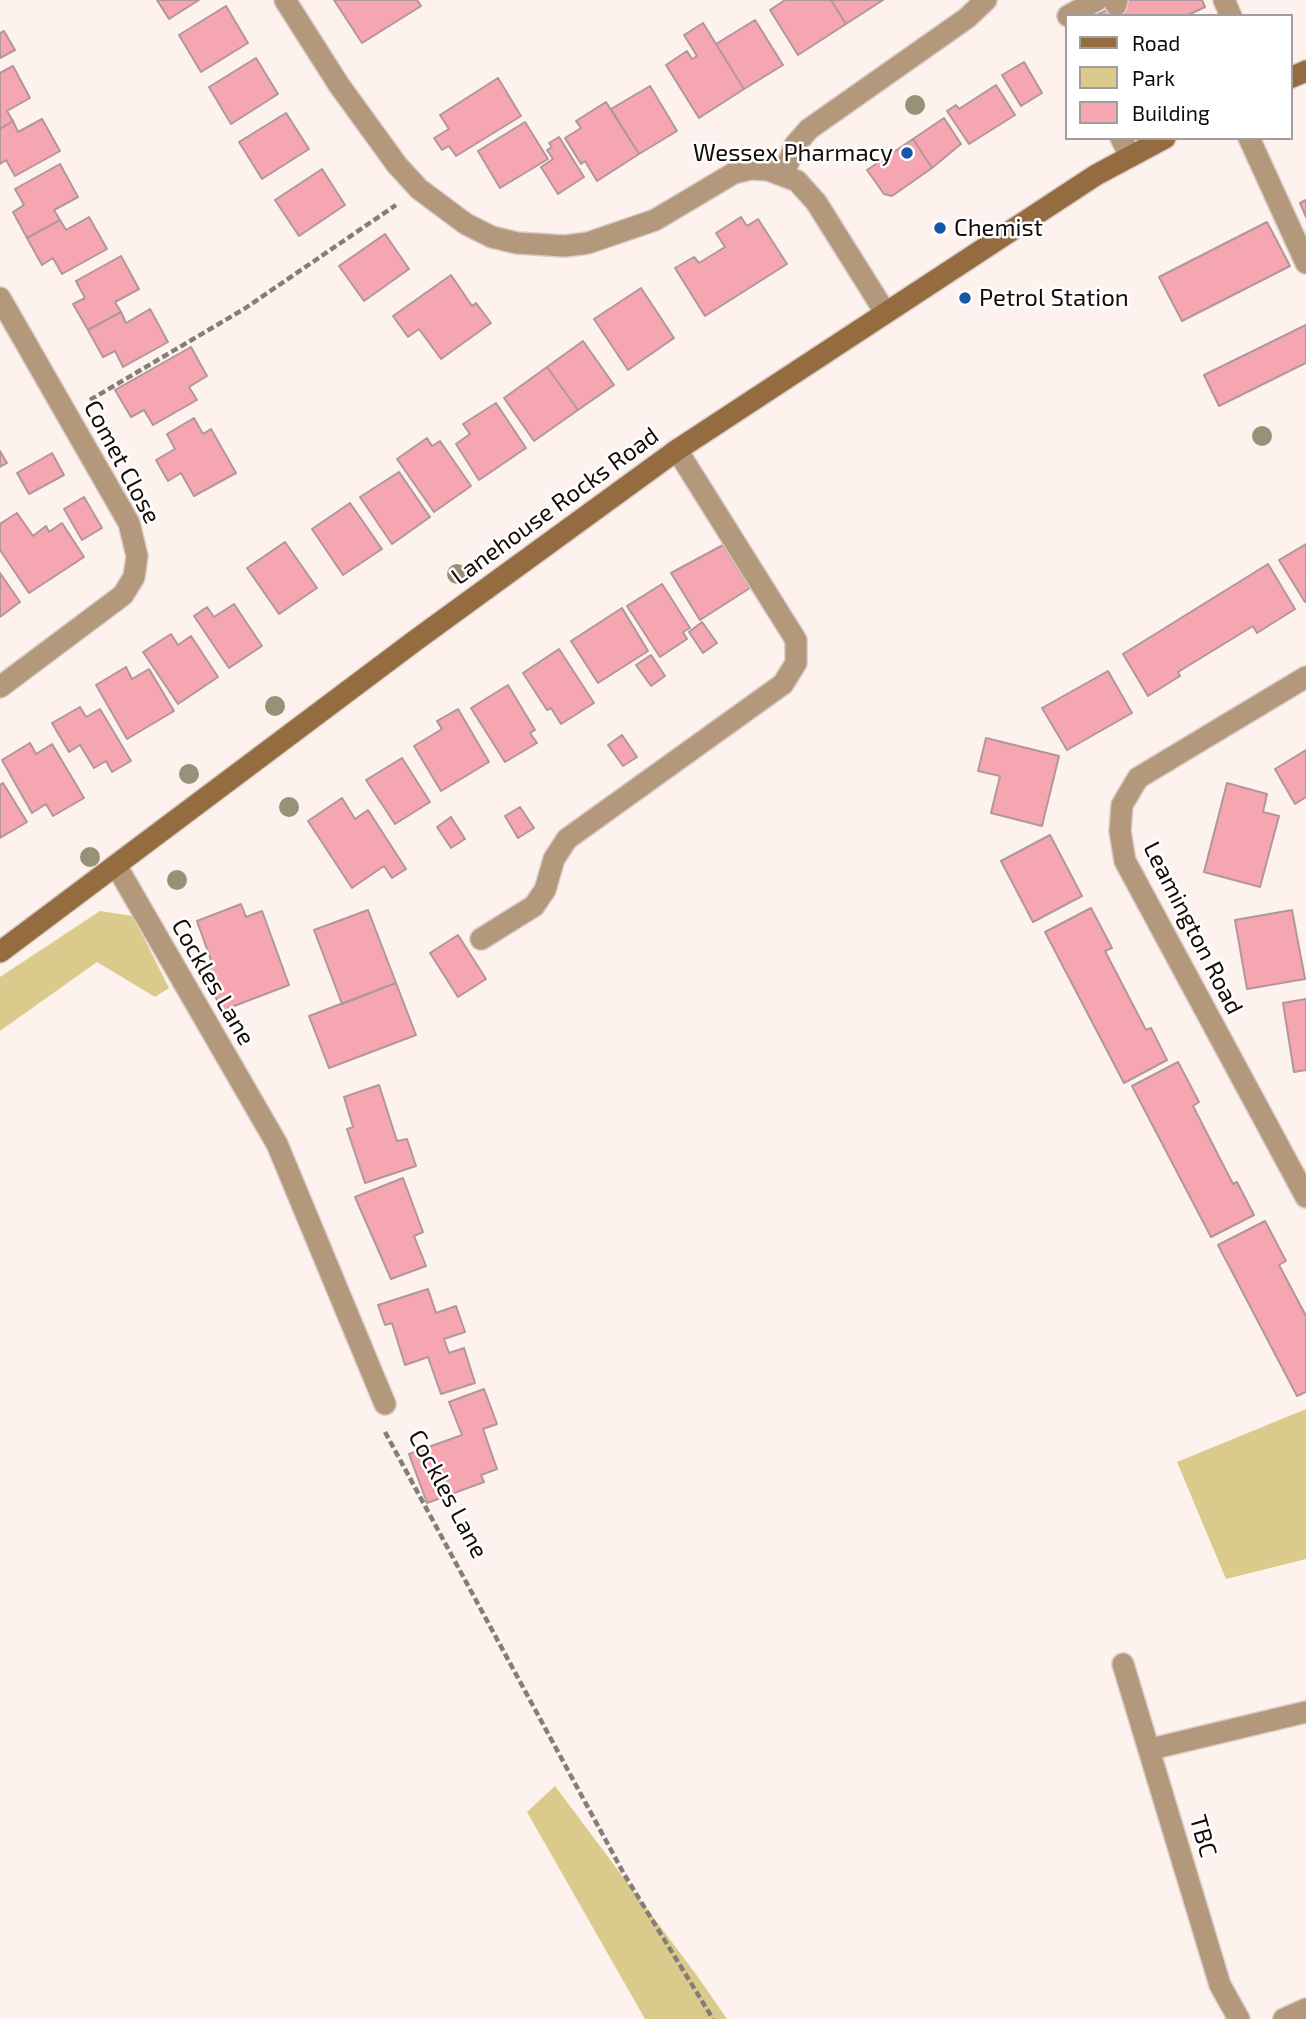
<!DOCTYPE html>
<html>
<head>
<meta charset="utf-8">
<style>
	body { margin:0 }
	#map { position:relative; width:1306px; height:2019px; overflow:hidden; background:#fdf2ee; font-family:"Exo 2",sans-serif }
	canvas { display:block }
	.legend { position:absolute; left:1065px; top:14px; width:228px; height:126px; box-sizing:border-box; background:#fff; border:2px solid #a19d9c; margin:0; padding:9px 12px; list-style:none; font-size:21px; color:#140b08 }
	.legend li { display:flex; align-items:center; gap:14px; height:35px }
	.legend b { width:35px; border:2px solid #a19d9c }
</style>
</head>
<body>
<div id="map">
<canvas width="1306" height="2019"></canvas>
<ul class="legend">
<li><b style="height:9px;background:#946c3f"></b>Road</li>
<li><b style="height:19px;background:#dacb8c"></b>Park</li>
<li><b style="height:19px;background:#f5a6b1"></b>Building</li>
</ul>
</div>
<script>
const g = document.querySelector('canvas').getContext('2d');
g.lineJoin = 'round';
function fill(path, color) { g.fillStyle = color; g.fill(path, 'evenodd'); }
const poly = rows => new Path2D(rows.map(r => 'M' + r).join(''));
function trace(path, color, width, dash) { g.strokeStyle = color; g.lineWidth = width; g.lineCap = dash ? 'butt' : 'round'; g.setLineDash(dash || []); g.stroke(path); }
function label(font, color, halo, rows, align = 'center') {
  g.font = font + ' "Exo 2",sans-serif'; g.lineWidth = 5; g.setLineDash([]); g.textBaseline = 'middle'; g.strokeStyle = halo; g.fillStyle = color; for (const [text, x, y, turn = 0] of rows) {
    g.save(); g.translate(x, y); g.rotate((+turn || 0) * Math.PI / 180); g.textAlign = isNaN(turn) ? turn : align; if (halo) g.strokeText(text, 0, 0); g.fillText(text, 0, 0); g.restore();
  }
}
fill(poly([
	[100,911,133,916,169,988,155,997,97,962,0,1031,0,977],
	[1306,1409,1306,1559,1226,1579,1177,1462],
	[555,1786,698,1977,727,2019,645,2019,527,1812]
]), '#dacb8c');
const building = poly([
	[157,0,199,0,169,19,157,0],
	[334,0,417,0,421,6,362,43,334,0],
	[785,0,831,0,846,24,798,55,770,10,785,0],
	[831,0,883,0,846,24,831,0],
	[1127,0,1202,0,1205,7,1186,16,1095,16,1127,0],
	[226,6,248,43,201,72,179,35,226,6],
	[755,20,783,65,744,89,716,44,755,20],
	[703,23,744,89,699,118,666,65,687,51,692,59,697,56,684,35,703,23],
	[4,31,15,50,0,58,0,33,4,31],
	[256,58,278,94,231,124,209,87,256,58],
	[1024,62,1042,93,1021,106,1002,75,1024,62],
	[13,66,30,98,7,111,13,121,0,129,0,73,13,66],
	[498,78,521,116,456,156,449,146,442,150,434,138,449,129,440,115,498,78],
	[996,85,1015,115,969,144,947,111,956,105,959,109,996,85],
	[650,86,677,131,639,154,611,109,650,86],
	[606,102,639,154,597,181,585,161,581,164,565,138,581,128,576,121,606,102],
	[286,113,309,149,262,179,239,142,286,113],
	[944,118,961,144,932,168,913,139,944,118],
	[42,119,60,151,15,176,6,160,0,164,0,129,13,121,18,132,42,119],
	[525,122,548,159,500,188,478,151,525,122],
	[559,137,584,177,558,194,541,167,553,159,547,150,552,147,549,143,559,137],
	[913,139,932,168,892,196,884,194,867,170,913,139],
	[60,164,78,197,54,210,60,220,27,238,13,212,24,205,15,189,60,164],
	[322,169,345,205,299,236,275,200,322,169],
	[1306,200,1306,217,1300,203,1306,200],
	[89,217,107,249,62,274,53,258,42,265,27,238,60,220,66,230,89,217],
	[741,217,747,226,758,219,787,264,705,316,675,268,694,257,699,263,725,247,716,233,741,217],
	[1267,222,1290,266,1182,321,1159,277,1267,222],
	[385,234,409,269,364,301,339,266,385,234],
	[121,256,139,289,115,302,121,312,88,330,73,304,85,298,76,281,121,256],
	[451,275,472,306,476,303,491,323,441,359,419,329,408,337,393,316,451,275],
	[641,288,674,338,628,370,594,319,641,288],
	[150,309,168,342,123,367,115,351,103,357,88,330,121,312,126,323,150,309],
	[1306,325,1306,363,1219,406,1204,375,1306,325],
	[583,341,614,385,578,410,547,367,583,341],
	[191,347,207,376,189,387,197,400,153,425,144,410,131,417,115,390,191,347],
	[547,367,578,410,534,441,504,398,547,367],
	[496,403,526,448,479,480,456,444,470,434,463,424,496,403],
	[194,418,203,434,211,429,236,473,194,496,181,473,168,481,156,460,175,449,167,434,194,418],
	[427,438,432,446,440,441,471,486,434,512,397,459,427,438],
	[0,451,7,463,0,467,0,451],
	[52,453,64,475,29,494,17,473,52,453],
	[399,472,430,517,392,544,360,497,399,472],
	[84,497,102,528,82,540,64,509,84,497],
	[350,503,382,549,343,575,312,529,350,503],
	[17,513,33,536,46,526,49,532,62,523,84,557,29,593,0,550,0,524,17,513],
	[285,542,317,588,279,614,247,568,285,542],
	[1306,544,1306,602,1305,602,1279,560,1306,544],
	[723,545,750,588,700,620,671,573,723,545],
	[1268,564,1295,609,1257,633,1253,626,1178,672,1180,676,1148,696,1123,654,1268,564],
	[0,573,20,602,0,617,0,573],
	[662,584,690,628,683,632,687,639,660,657,627,606,662,584],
	[234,604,262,646,229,668,194,616,207,607,214,617,234,604],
	[622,608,648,651,598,683,571,641,622,608],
	[702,622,717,643,703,653,689,632,702,622],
	[171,634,178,645,191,636,218,677,178,704,143,652,171,634],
	[559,649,594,703,561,724,551,708,547,710,523,673,559,649],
	[651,655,665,676,651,686,636,665,651,655],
	[126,667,132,679,149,669,174,711,127,739,96,685,126,667],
	[1108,671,1132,713,1067,750,1042,708,1108,671],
	[508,685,535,730,530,733,537,743,505,762,471,708,508,685],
	[80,707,86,717,100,709,131,761,112,772,106,761,94,768,80,745,69,752,52,723,80,707],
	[458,709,489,762,441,791,414,746,442,729,437,721,458,709],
	[622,735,637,757,623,766,608,745,622,735],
	[986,738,1059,756,1042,826,991,813,1000,776,978,771,986,738],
	[30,743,36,754,52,744,84,798,53,816,46,804,32,813,2,760,30,743],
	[1306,750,1306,797,1295,804,1275,769,1306,750],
	[402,758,430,802,395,824,366,780,402,758],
	[3,783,27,822,0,838,0,785,3,783],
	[1227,783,1267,794,1263,812,1279,816,1260,887,1204,872,1227,783],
	[342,798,355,819,368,810,406,869,392,878,384,866,352,888,308,821,342,798],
	[520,807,534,828,518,838,505,816,520,807],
	[451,817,465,839,451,848,437,827,451,817],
	[1050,835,1082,896,1033,922,1001,861,1050,835],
	[241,904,246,917,262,911,289,985,221,1011,204,966,212,963,197,921,241,904],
	[1091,908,1112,948,1105,951,1146,1030,1151,1028,1167,1060,1124,1083,1045,932,1091,908],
	[368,910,396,983,342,1004,314,930,368,910],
	[1292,910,1305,979,1247,989,1235,920,1292,910],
	[458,935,486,979,458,997,430,953,458,935],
	[396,983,416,1035,329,1068,309,1016,396,983],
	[1306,999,1306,1070,1294,1072,1283,1003,1306,999],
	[1178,1062,1199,1102,1193,1106,1233,1184,1237,1182,1254,1215,1211,1237,1132,1086,1178,1062],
	[379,1085,397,1141,407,1139,416,1166,365,1183,347,1129,353,1127,344,1097,379,1085],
	[403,1178,423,1232,414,1236,426,1266,391,1279,355,1197,403,1178],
	[1265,1221,1286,1261,1279,1265,1306,1316,1306,1392,1297,1396,1218,1245,1265,1221],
	[428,1289,436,1313,456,1306,465,1332,444,1339,449,1353,464,1348,475,1383,441,1394,428,1357,405,1365,392,1323,385,1325,378,1305,428,1289],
	[484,1389,497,1424,483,1429,497,1469,481,1475,484,1482,427,1503,409,1454,462,1435,449,1402,484,1389]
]);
fill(building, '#f5a6b1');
trace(building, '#b2979a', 2);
const lane = poly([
	[1224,0,1231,16],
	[1116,5,1117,0],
	[1068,16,1097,0],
	[1121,138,1130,156],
	[1249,138,1306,263],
	[481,939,534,906,545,890,554,859,567,839,783,684,796,663,796,640,677,450]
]);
const street = poly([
	[285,0,339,85,397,165,419,189,466,224,492,237,517,243,565,246,588,243,655,220,734,173,751,169,768,170,797,181,816,202,885,312],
	[784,174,795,145,809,129,967,18,986,0],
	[0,298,129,523,137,556,134,577,123,595,0,687],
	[1306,677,1138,778,1122,805,1120,831,1125,861,1306,1197],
	[117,867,277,1144,385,1404],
	[1123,1664,1220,1985,1239,2019],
	[1151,1749,1306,1712],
	[1284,2019,1306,2009]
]);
const secondary = poly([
	[1290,78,1306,71],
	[0,952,416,640,677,450,1096,175,1165,138]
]);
trace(lane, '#d8cdc9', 24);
trace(street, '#d8cdc9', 24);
trace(secondary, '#d8cdc9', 24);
trace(poly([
	[90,400,244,309,396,205],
	[385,1432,624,1874,713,2019]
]), '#867c78', 4.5, [7, 3.5]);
trace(lane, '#b4987b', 21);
trace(street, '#b4987b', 21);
trace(secondary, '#946c3f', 21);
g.fillStyle = '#999078';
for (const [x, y] of [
	[915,105],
	[1262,436],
	[457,574],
	[275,706],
	[189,774],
	[289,807],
	[90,857],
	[177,880]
]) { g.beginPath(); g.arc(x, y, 10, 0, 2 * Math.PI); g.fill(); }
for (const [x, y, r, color] of [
	[907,153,7,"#1757a7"],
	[940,228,7,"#1757a7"],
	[965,298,7,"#1757a7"]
]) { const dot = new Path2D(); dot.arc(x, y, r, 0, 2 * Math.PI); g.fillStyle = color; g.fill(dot); trace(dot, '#fff', 2.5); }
label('24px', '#140b08', '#fff', [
	["Wessex Pharmacy",893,153,"right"],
	["Chemist",954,228],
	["Petrol Station",979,298]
], 'left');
label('24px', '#140b08', '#fff', [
	["Comet Close",122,462,62],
	["Lanehouse Rocks Road",555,506,-36],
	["Leamington Road",1193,928,63],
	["Cockles Lane",213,982,60],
	["Cockles Lane",448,1494,62],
	["TBC",1203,1836,74]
]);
</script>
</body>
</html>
